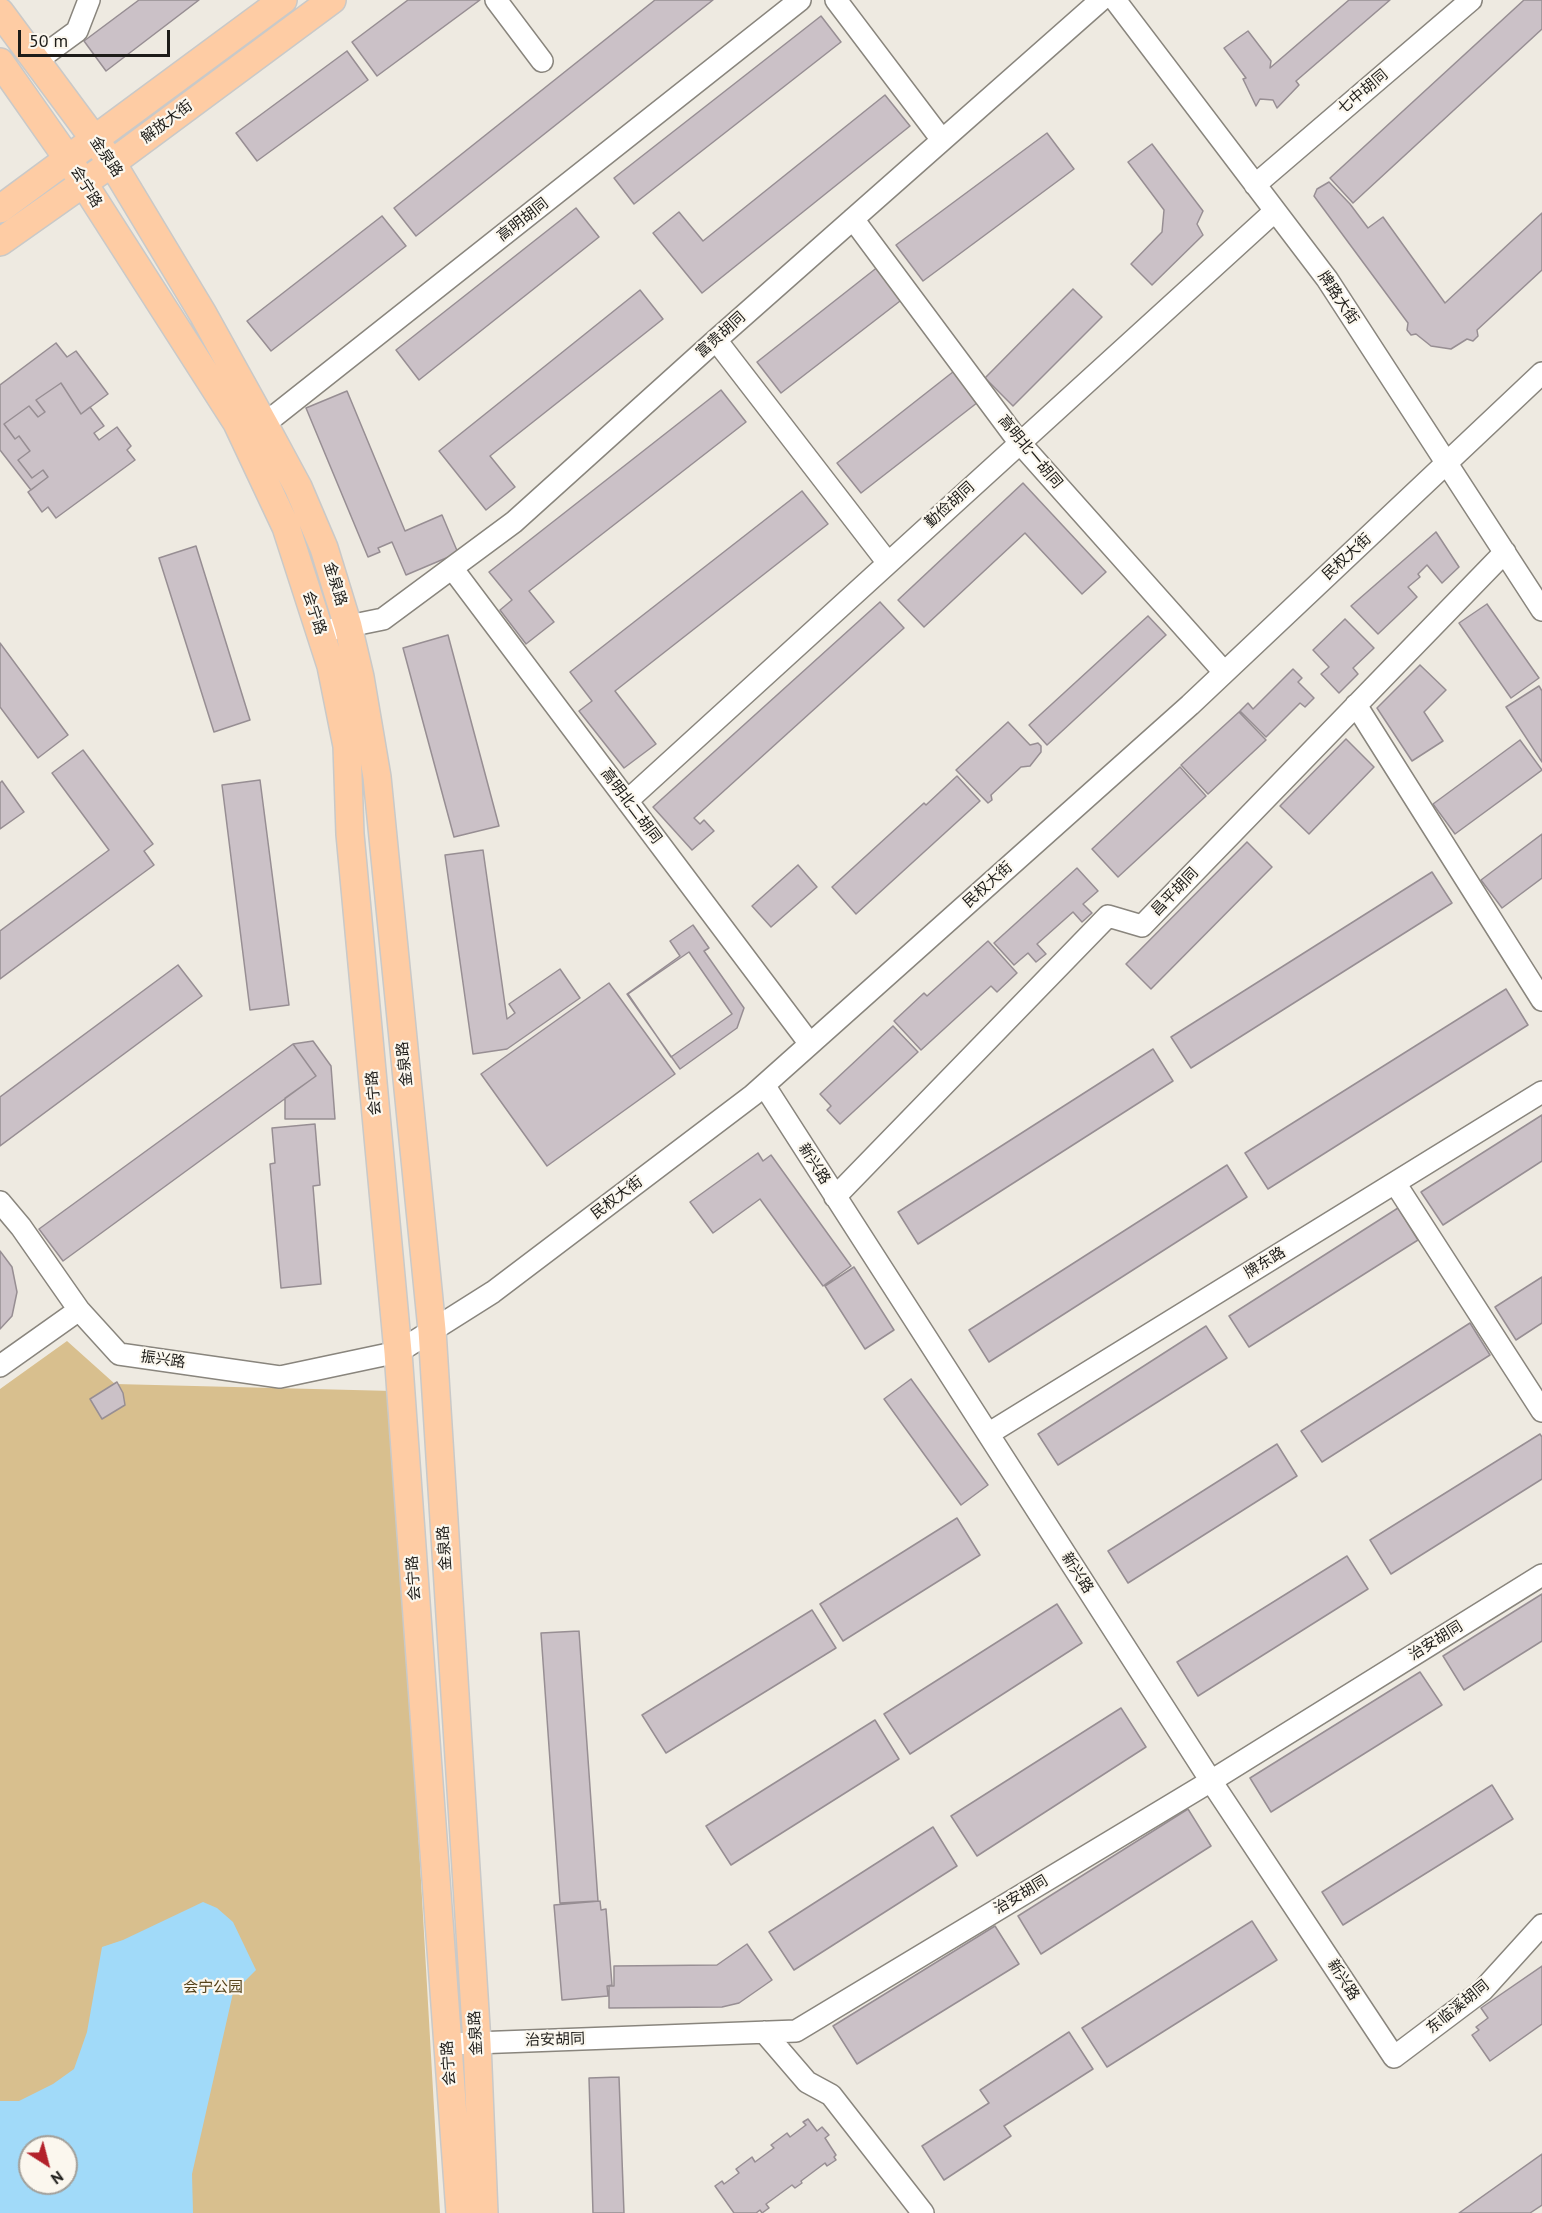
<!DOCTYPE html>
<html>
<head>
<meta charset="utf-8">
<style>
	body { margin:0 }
	#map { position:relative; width:1542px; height:2213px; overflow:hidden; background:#eeeae1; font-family:"PT Sans",sans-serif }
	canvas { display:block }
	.north { position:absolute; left:18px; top:2135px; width:60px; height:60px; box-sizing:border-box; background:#fbf7ee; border:2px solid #a29f99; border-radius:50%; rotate:144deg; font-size:16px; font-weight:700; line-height:24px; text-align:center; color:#1d1c19 }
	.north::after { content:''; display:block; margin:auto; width:21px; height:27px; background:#b3222b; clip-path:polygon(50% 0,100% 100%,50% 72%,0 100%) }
	.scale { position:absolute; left:18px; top:30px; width:152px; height:27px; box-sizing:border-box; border:3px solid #1d1c19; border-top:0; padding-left:8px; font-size:18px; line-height:21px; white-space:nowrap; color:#1d1c19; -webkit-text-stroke:4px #fbf7ee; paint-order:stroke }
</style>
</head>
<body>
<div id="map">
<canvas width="1542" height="2213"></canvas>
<div class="north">N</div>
<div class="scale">50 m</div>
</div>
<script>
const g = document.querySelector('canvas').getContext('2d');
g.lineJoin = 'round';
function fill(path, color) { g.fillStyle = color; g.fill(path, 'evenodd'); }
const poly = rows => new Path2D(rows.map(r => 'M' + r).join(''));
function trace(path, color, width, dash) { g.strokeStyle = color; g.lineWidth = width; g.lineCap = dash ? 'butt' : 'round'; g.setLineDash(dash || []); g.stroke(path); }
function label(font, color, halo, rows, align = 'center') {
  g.font = font + ' "PT Sans","Noto Sans SC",sans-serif'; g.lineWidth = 4.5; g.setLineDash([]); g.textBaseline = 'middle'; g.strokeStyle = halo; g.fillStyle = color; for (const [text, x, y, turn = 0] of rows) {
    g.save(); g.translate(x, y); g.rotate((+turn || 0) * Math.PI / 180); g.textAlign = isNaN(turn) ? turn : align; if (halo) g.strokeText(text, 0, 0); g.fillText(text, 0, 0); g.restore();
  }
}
fill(poly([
	[67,1341,115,1384,393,1391,440,2213,0,2213,0,1389],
	[30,2147,66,2147,66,2183,30,2183]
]), '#d8bf8e');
fill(poly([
	[203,1902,217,1908,233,1922,256,1970,233,1993,192,2174,193,2213,0,2213,0,2101,19,2101,53,2084,74,2069,87,2032,102,1947,123,1940],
	[30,2147,66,2147,66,2183,30,2183]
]), '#a1daf9');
const building = poly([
	[139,0,199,0,106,71,84,41,139,0],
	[408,0,480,0,377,76,352,42,408,0],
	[655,0,713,0,416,236,394,208,655,0],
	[1349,0,1390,0,1296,81,1299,85,1277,108,1273,100,1260,99,1256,106,1243,79,1246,78,1224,48,1248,31,1271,61,1270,68,1349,0],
	[1524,0,1542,0,1542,29,1353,203,1330,178,1524,0],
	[821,16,841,42,634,204,614,178,821,16],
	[347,51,368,80,257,161,236,133,347,51],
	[885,95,910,126,702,293,653,233,679,212,703,241,885,95],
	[1047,133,1074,169,923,281,896,245,1047,133],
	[1152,144,1203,211,1197,224,1203,235,1152,285,1131,264,1162,232,1164,210,1128,162,1152,144],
	[1329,182,1350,204,1368,228,1383,217,1445,303,1542,213,1542,270,1477,330,1478,336,1473,341,1467,339,1451,349,1431,346,1416,334,1411,335,1407,330,1408,323,1314,196,1317,189,1329,182],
	[576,208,599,237,419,380,396,350,576,208],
	[382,216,406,246,271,351,247,321,382,216],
	[879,266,904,298,781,393,757,362,879,266],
	[1073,289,1102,317,1013,406,985,378,1073,289],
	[640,290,663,319,490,456,515,487,486,510,439,451,640,290],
	[56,343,67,357,76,351,108,394,81,414,61,383,36,400,45,412,38,417,29,406,4,424,15,439,19,436,30,451,18,460,32,478,43,470,48,477,31,490,0,450,0,385,56,343],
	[958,368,982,399,861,493,837,463,958,368],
	[61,383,81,414,90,407,104,426,94,433,99,440,117,427,131,446,127,450,135,460,56,518,48,507,42,512,28,492,48,477,43,470,32,478,18,460,30,451,19,436,15,439,4,424,29,406,38,417,45,412,36,400,61,383],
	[721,390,746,422,529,591,554,622,526,644,500,610,512,600,489,572,721,390],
	[347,391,405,531,442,515,458,553,406,575,392,542,378,548,380,552,368,557,306,408,347,391],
	[1023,483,1106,572,1082,594,1025,533,924,627,898,600,1023,483],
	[802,491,828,524,615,691,656,744,624,768,579,711,592,701,570,672,802,491],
	[1436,532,1459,567,1442,583,1427,565,1418,574,1420,577,1408,587,1417,597,1378,634,1351,606,1436,532],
	[196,546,250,720,214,732,159,558,196,546],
	[880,602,904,628,694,818,700,824,704,820,714,831,692,850,653,807,880,602],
	[1487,604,1539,678,1511,698,1459,623,1487,604],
	[1148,616,1166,635,1047,745,1029,725,1148,616],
	[1345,619,1374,648,1353,668,1358,674,1339,693,1321,674,1329,667,1313,650,1345,619],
	[448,635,499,826,454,837,403,648,448,635],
	[0,643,68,735,38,758,0,707,0,643],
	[1420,665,1446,690,1424,712,1443,741,1412,761,1377,708,1420,665],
	[1293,669,1302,678,1298,682,1314,698,1305,707,1300,703,1266,737,1240,711,1248,703,1253,709,1293,669],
	[1539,686,1542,691,1542,762,1506,707,1539,686],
	[1239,712,1266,740,1208,794,1181,765,1239,712],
	[1008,722,1030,745,1038,743,1041,746,1041,752,1030,766,1021,767,991,795,992,800,988,803,956,770,1008,722],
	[1346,739,1374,767,1309,834,1280,806,1346,739],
	[1520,740,1542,770,1455,834,1433,804,1520,740],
	[83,750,153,844,144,851,154,865,0,979,0,931,109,850,52,773,83,750],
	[1180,767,1206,796,1118,877,1092,849,1180,767],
	[957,776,980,801,856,914,832,887,924,803,926,805,957,776],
	[260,780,289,1005,250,1010,222,785,260,780],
	[2,781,24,812,0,829,0,783,2,781],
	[1542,834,1542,878,1502,908,1481,880,1542,834],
	[1247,842,1272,867,1151,989,1126,964,1247,842],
	[483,850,507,1019,515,1013,509,1004,560,969,580,998,507,1049,473,1054,445,855,483,850],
	[798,865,817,887,771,927,752,906,798,865],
	[1077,868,1098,891,1083,904,1092,913,1082,922,1073,912,1037,944,1046,954,1036,962,1028,953,1014,965,994,943,1077,868],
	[1432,872,1452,903,1191,1068,1171,1037,1432,872],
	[693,925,709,948,704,951,744,1008,737,1028,680,1069,627,994,680,956,670,941,693,925],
	[988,941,1017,973,997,992,991,986,921,1050,894,1021,924,993,927,996,988,941],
	[689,952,732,1014,671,1057,628,994,689,952],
	[178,965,202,996,0,1146,0,1097,178,965],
	[609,983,675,1074,547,1166,481,1074,609,983],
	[1506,989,1528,1025,1268,1189,1245,1153,1506,989],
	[893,1026,918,1052,840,1124,827,1110,831,1106,820,1094,893,1026],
	[313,1041,331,1066,335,1119,285,1119,285,1098,316,1076,293,1044,313,1041],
	[293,1044,316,1076,63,1261,39,1229,293,1044],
	[1153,1049,1173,1081,918,1244,898,1212,1153,1049],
	[1542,1115,1542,1161,1443,1225,1421,1192,1542,1115],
	[315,1124,320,1185,313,1186,321,1284,281,1288,270,1164,275,1163,272,1128,315,1124],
	[758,1153,763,1161,771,1155,851,1266,823,1286,760,1199,713,1233,690,1202,758,1153],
	[1227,1165,1247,1197,989,1362,969,1330,1227,1165],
	[1398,1208,1418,1240,1249,1347,1229,1316,1398,1208],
	[0,1251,12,1267,17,1292,12,1316,0,1329,0,1251],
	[854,1267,894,1330,865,1349,825,1286,854,1267],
	[1542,1277,1542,1323,1516,1340,1495,1307,1542,1277],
	[1470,1323,1490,1355,1322,1462,1301,1431,1470,1323],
	[1206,1326,1227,1358,1058,1465,1038,1434,1206,1326],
	[911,1379,988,1485,961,1505,884,1399,911,1379],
	[117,1382,123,1393,125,1405,102,1419,90,1399,117,1382],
	[1540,1434,1542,1437,1542,1479,1391,1574,1370,1540,1540,1434],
	[1277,1444,1297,1476,1128,1583,1108,1551,1277,1444],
	[957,1518,980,1555,843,1641,820,1604,957,1518],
	[1347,1556,1368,1589,1198,1696,1177,1662,1347,1556],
	[1542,1594,1542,1641,1464,1690,1443,1656,1542,1594],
	[1057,1604,1082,1643,910,1754,884,1714,1057,1604],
	[812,1610,836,1648,666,1753,642,1715,812,1610],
	[579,1631,598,1901,560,1903,541,1633,579,1631],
	[1420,1672,1442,1705,1271,1812,1250,1778,1420,1672],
	[1121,1708,1146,1747,977,1856,951,1816,1121,1708],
	[875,1720,899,1759,731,1865,706,1826,875,1720],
	[1492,1785,1513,1819,1343,1925,1322,1892,1492,1785],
	[1188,1809,1211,1846,1041,1954,1018,1916,1188,1809],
	[933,1827,957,1866,794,1970,769,1932,933,1827],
	[600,1901,601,1910,606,1909,612,1985,607,1986,608,1996,562,2000,554,1905,600,1901],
	[1252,1921,1277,1960,1107,2067,1082,2028,1252,1921],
	[995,1926,1019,1964,857,2064,833,2026,995,1926],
	[747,1944,772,1980,739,2003,722,2007,609,2008,609,1986,614,1986,614,1966,717,1965,747,1944],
	[1542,1966,1542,2024,1490,2061,1472,2035,1479,2030,1476,2027,1488,2018,1481,2008,1542,1966],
	[1069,2032,1093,2069,1004,2126,1011,2136,944,2180,922,2146,989,2103,980,2090,1069,2032],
	[619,2077,624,2213,593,2213,589,2078,619,2077],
	[808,2119,817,2131,822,2127,829,2135,825,2138,836,2155,834,2157,836,2160,827,2166,825,2163,801,2181,802,2183,795,2188,792,2185,766,2204,769,2208,762,2213,760,2210,756,2213,734,2213,715,2186,722,2181,724,2184,739,2173,736,2169,752,2157,755,2162,774,2148,771,2145,787,2133,790,2137,806,2125,803,2122,808,2119],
	[1542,2154,1542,2205,1530,2213,1459,2213,1542,2154]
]);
fill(building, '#cbc1c7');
trace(building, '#978e93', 1.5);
const minor = poly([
	[496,0,542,61],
	[836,0,942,140],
	[1115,0,1327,279,1542,610],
	[36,61,77,31,89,0],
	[1255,185,1471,0],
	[853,219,1019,442,1224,672],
	[716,340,888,563],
	[253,433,800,0],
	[452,568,810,1044],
	[334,629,383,619,514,522,716,340,1101,0],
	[1356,705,1542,1000],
	[627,801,1275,211],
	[764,1085,1211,1781,1394,2057,1483,1990,1542,1925],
	[1395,1183,1542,1411],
	[835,1197,1108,916,1142,926,1505,552],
	[0,1202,21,1227,79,1310,119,1354,280,1377,398,1352,493,1292,753,1095,1190,705,1542,373],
	[0,1366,79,1310],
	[988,1434,1542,1092],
	[764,2032,807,2082,831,2095,923,2213],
	[448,2044,796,2031,1211,1781,1542,1575]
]);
const major = poly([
	[0,12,112,163,203,314,264,424,298,487,324,548,348,626,360,677,377,777,432,1330,477,2043,484,2213],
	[0,62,68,159,237,423,286,527,331,666,347,746,350,834,398,1352,460,2213],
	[0,209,283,0],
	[0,242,112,163,332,0]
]);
trace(minor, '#89857d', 24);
trace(major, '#c9c9c8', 30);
trace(minor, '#fff', 21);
trace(major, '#fecca4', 27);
label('15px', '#1d1c19', '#fbf7ee', [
	["七中胡同",1363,92,-40],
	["解放大街",167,122,-37],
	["金泉路",106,157,56],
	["会宁路",86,187,58],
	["高明胡同",523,220,-38],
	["牌路大街",1338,298,56],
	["富贵胡同",721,335,-42],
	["高明北一胡同",1030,452,50],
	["勤俭胡同",950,505,-42],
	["民权大街",1347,557,-43],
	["金泉路",335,584,73],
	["会宁路",314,613,72],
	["高明北二胡同",631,806,53],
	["民权大街",988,885,-42],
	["昌平胡同",1175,892,-46],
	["金泉路",405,1064,-96],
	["会宁路",374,1093,-95],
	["新兴路",814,1164,57],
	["民权大街",617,1198,-37],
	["牌东路",1265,1263,-32],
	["振兴路",163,1360,8],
	["金泉路",445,1548,-94],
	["新兴路",1077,1573,57],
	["会宁路",414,1578,-94],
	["治安胡同",1436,1641,-32],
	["治安胡同",1021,1895,-31],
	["新兴路",1343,1980,57],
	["东临溪胡同",1458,2007,-39],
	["金泉路",476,2033,-93],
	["治安胡同",555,2040,-2],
	["会宁路",449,2063,-94]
]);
label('15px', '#534119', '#fbf7ee', [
	["会宁公园",213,1988]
]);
</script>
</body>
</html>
